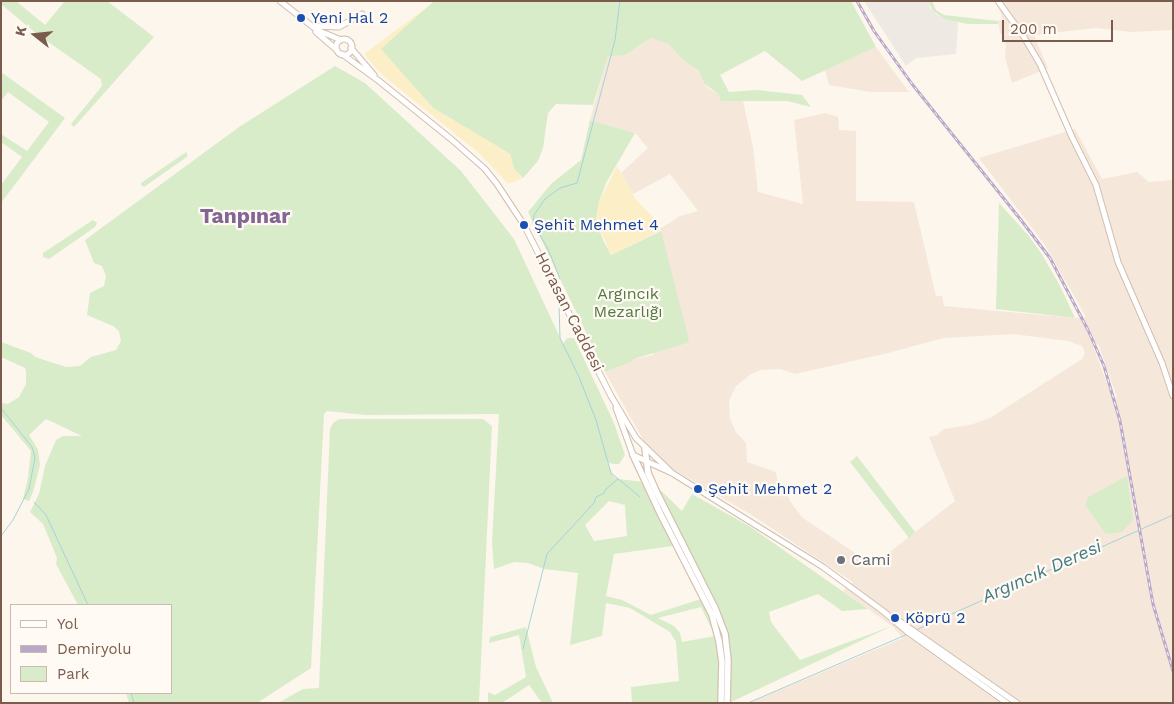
<!DOCTYPE html>
<html>
<head>
<meta charset="utf-8">
<style>
	body { margin:0 }
	#map { position:relative; width:1174px; height:704px; overflow:hidden; background:#fdf6ec; font-family:"Work Sans",sans-serif }
	canvas { display:block }
	.frame { position:absolute; inset:0; border:2px solid #7a5c4d; pointer-events:none }
	.legend { position:absolute; left:10px; top:604px; width:162px; height:90px; box-sizing:border-box; background:#fffaf3; border:1px solid #cabbb1; margin:0; padding:6px 9px; list-style:none; font-size:15px; color:#7a5c4d }
	.legend li { display:flex; align-items:center; gap:10px; height:25px }
	.legend b { width:25px; border:1px solid #cabbb1 }
	.north { position:absolute; left:10px; top:10px; width:50px; height:50px; -webkit-text-stroke:4px #fffaf3; paint-order:stroke; rotate:286deg; font-size:14px; font-weight:700; line-height:20px; text-align:center; color:#7a5c4d }
	.north::after { content:''; display:block; margin:auto; width:18px; height:22px; background:#7a5c4d; clip-path:polygon(50% 0,100% 100%,50% 72%,0 100%) }
	.scale { position:absolute; left:1002px; top:20px; width:111px; height:22px; box-sizing:border-box; border:2px solid #7a5c4d; border-top:0; padding-left:6px; font-size:15px; line-height:18px; white-space:nowrap; color:#7a5c4d; -webkit-text-stroke:4px #fffaf3; paint-order:stroke }
</style>
</head>
<body>
<div id="map">
<canvas width="1174" height="704"></canvas>
<div class="frame"></div>
<ul class="legend">
<li><b style="height:6px;background:#fff"></b>Yol</li>
<li><b style="height:6px;background:#b9a8c9"></b>Demiryolu</li>
<li><b style="height:14px;background:#d8ecc9"></b>Park</li>
</ul>
<div class="north">K</div>
<div class="scale">200 m</div>
</div>
<script>
const g = document.querySelector('canvas').getContext('2d');
g.lineJoin = 'round';
function fill(path, color) { g.fillStyle = color; g.fill(path, 'evenodd'); }
const poly = rows => new Path2D(rows.map(r => 'M' + r).join(''));
function trace(path, color, width, dash) { g.strokeStyle = color; g.lineWidth = width; g.lineCap = dash ? 'butt' : 'round'; g.setLineDash(dash || []); g.stroke(path); }
function label(font, color, halo, rows, align = 'center') {
  g.font = font + ' "Work Sans",sans-serif'; g.lineWidth = 4.5; g.setLineDash([]); g.textBaseline = 'middle'; g.strokeStyle = halo; g.fillStyle = color; for (const [text, x, y, turn = 0] of rows) {
    g.save(); g.translate(x, y); g.rotate((+turn || 0) * Math.PI / 180); g.textAlign = isNaN(turn) ? turn : align; if (halo) g.strokeText(text, 0, 0); g.fillText(text, 0, 0); g.restore();
  }
}
fill(poly([
	[996,1,1173,1,1173,30,1131,32,1096,28,1034,35,1048,68,1012,83,1005,57,1006,45,1000,32,998,21,1003,20],
	[651,38,668,44,684,61,699,71,708,88,717,93,721,101,743,101,753,147,758,192,803,204,794,120,826,113,838,117,839,130,856,131,856,201,914,202,936,296,942,296,944,306,1075,318,1086,317,1045,245,979,158,1075,129,1102,179,1137,172,1149,182,1173,180,1173,703,749,703,903,638,892,626,843,591,853,582,750,514,669,467,646,445,605,372,631,362,634,359,653,355,661,228,680,216,698,211,670,174,633,194,621,173,648,148,635,133,590,120,608,55,625,55],
	[1013,334,1068,341,1082,346,1085,353,1082,359,990,418,970,425,944,429,937,435,929,437,955,501,873,565,803,518,791,503,783,485,777,479,776,472,747,462,746,443,736,432,730,419,729,401,736,386,751,374,760,370,780,369,795,374,888,353,944,338],
	[1098,344,1117,397,1113,400,1093,346],
	[876,47,909,92,871,92,829,85,825,70]
]), '#f5e8da');
fill(poly([
	[864,1,928,1,930,8,937,15,958,22,956,54,916,58,906,66]
]), '#efe9e4');
fill(poly([
	[1,1,16,1,45,25,65,1,107,1,154,37,74,127,71,124,102,86,101,79,37,34,1,4],
	[434,1,851,1,876,47,802,81,765,51,720,75,729,92,757,90,802,95,811,107,787,101,721,101,717,93,705,84,699,71,684,61,668,44,651,38,625,55,608,56,593,105,556,104,548,113,543,148,538,161,523,178,514,169,510,154,433,108,380,49],
	[928,1,932,1,936,10,944,15,998,21,998,24,968,24,945,19,933,11],
	[335,66,365,83,461,171,514,239,563,344,567,338,574,338,614,423,625,455,619,464,613,464,607,462,614,477,618,479,653,483,682,511,692,494,749,526,868,609,842,611,818,594,769,612,771,622,800,660,892,626,729,703,632,703,631,687,679,681,676,642,670,632,630,608,606,603,602,636,570,645,578,573,544,569,528,563,514,562,494,569,492,543,499,414,365,415,327,411,324,414,311,668,257,703,129,703,126,693,171,693,171,605,78,605,56,564,57,558,43,524,30,512,39,494,45,466,56,440,63,436,82,436,46,419,29,435,38,450,40,465,33,492,29,501,23,499,28,478,31,451,1,415,1,403,8,404,19,397,26,384,26,372,25,368,1,357,1,342,31,353,35,357,66,367,80,366,91,357,116,350,121,341,119,331,113,326,87,315,90,293,104,286,106,276,102,266,94,263,85,240,239,127],
	[609,501,625,505,627,536,594,541,585,525],
	[673,546,701,599,651,615,622,600,606,596,614,554],
	[701,607,715,636,682,642,680,633,674,626,658,618],
	[1,72,65,118,1,203,1,185,22,157,1,142,1,134,27,151,49,122,8,92,1,101],
	[590,120,635,133,606,183,599,202,596,220,603,240,611,255,661,231,689,340,687,343,634,359,631,362,605,372,528,212,551,184,581,160],
	[186,152,188,156,144,187,141,185,141,183],
	[999,203,1028,235,1041,253,1059,284,1075,318,996,309],
	[93,220,97,223,95,227,49,259,43,257,43,253],
	[339,419,483,419,492,426,479,703,278,703,303,689,319,688,330,429,333,423],
	[857,456,915,532,909,538,850,462],
	[1127,476,1133,520,1122,532,1109,534,1105,533,1085,505,1088,497],
	[526,627,536,667,553,703,542,703,529,685,502,703,488,703,488,692,495,695,526,677,519,635,489,643,490,637]
]), '#d8ecc9');
fill(poly([
	[427,7,381,49,433,108,510,154,514,169,523,178,508,184,480,154,380,73,364,54],
	[617,166,635,198,659,224,661,230,611,255,596,220,599,202]
]), '#fcefc7');
trace(poly([
	[560,279,548,249,533,223,534,215,545,199,560,188,577,183,615,40,620,1],
	[559,303,560,338,579,377,596,420,611,473,640,497],
	[1,408,32,447,35,458,29,489,13,520,1,536],
	[34,502,46,515,88,605],
	[916,630,1173,515],
	[523,649,547,554,594,503,596,497,603,494,606,489,618,479],
	[131,693,134,703],
	[748,703,908,634]
]), '#a5d3da', 1);
const tertiary = poly([
	[280,1,317,30,341,40],
	[998,1,1024,37,1040,64,1072,137,1096,185,1118,262,1162,363,1173,396],
	[314,26,339,27,362,14],
	[316,32,337,50],
	'336 47a8 8 0 1 1 16 0a8 8 0 1 1-16 0Z',
	[351,48,374,75],
	[342,54,379,81,451,139,485,169,497,184,524,225,611,396,636,438,672,473],
	[616,408,633,455,672,473,823,567,883,611,909,633,1007,703],
	[895,618,1017,703]
]);
const secondary = poly([
	[645,448,648,473,657,493,715,608,725,634,728,660,727,703],
	[633,455,661,515,712,615,719,641,722,662,721,703]
]);
trace(tertiary, '#d1beb0', 7);
trace(secondary, '#d6c0b0', 8);
trace(tertiary, '#fff', 5);
trace(secondary, '#fff', 5.5);
const rail = poly([
	[857,1,874,31,912,84,1021,220,1050,258,1088,330,1104,366,1120,421,1153,604,1173,671]
]);
trace(rail, '#b9a8c9', 3);
trace(rail, '#fffaf3', 1, [4]);
for (const [x, y, r, color] of [
	[301,18,5,"#1a4fb4"],
	[524,225,5,"#1a4fb4"],
	[698,489,5,"#1a4fb4"],
	[841,560,5,"#6b7280"],
	[895,618,5,"#1a4fb4"]
]) { const dot = new Path2D(); dot.arc(x, y, r, 0, 2 * Math.PI); g.fillStyle = color; g.fill(dot); trace(dot, '#fffaf3', 2); }
label('16px', '#164399', '#fffaf3', [
	["Yeni Hal 2",311,18],
	["Şehit Mehmet 4",534,225],
	["Şehit Mehmet 2",708,489],
	["Köprü 2",905,618]
], 'left');
label('16px', '#537a41', '#fffaf3', [
	["Argıncık",628,294],
	["Mezarlığı",628,312]
]);
label('16px', '#7a5c4d', '#fffaf3', [
	["Horasan Caddesi",569,312,63]
]);
label('16px', '#5b616d', '#fffaf3', [
	["Cami",851,560]
], 'left');
label('italic 18px', '#437c86', '#fffaf3', [
	["Argıncık Deresi",1042,572,-24]
]);
label('bold 21px', '#846695', '#fffaf3', [
	["Tanpınar",245,217]
]);
</script>
</body>
</html>
